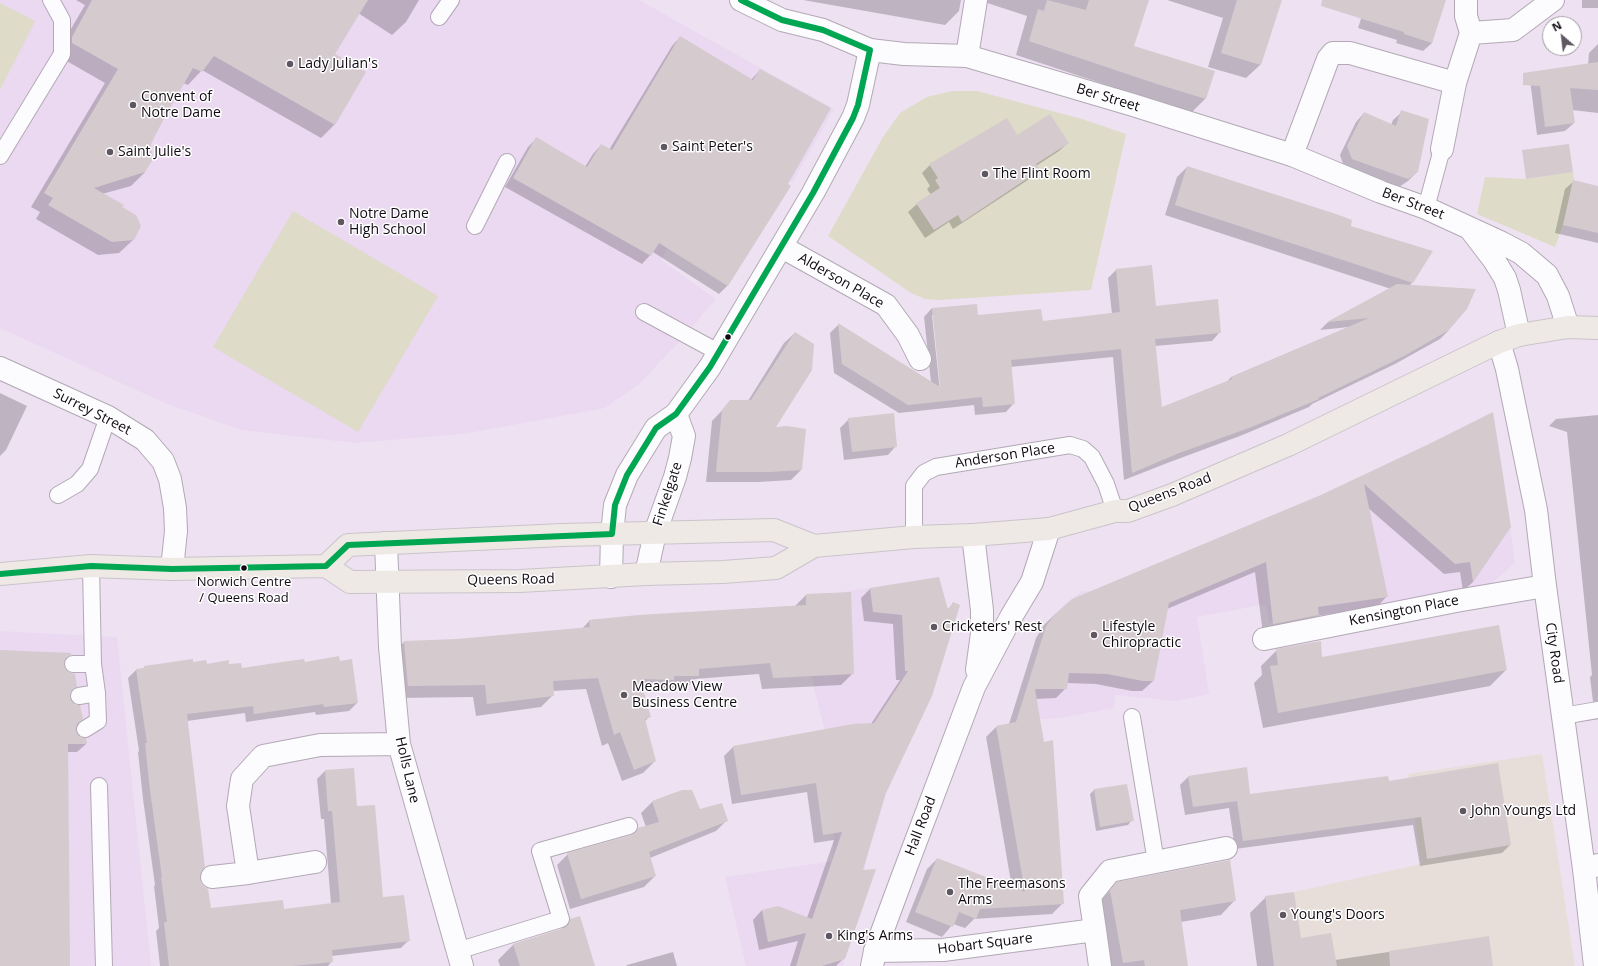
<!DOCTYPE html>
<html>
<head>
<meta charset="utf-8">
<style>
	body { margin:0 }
	#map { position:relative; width:1598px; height:966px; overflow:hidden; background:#eee2f2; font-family:"Open Sans",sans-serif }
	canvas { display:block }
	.north { position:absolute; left:1542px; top:16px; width:40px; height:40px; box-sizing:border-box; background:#fff; border:1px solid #a09da1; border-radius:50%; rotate:332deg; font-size:11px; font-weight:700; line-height:16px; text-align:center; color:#110a13 }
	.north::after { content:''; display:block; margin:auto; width:14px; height:18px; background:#5e5661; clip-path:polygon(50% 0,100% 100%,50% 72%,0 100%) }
</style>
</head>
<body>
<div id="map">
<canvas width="1598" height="966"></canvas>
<div class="north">N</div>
</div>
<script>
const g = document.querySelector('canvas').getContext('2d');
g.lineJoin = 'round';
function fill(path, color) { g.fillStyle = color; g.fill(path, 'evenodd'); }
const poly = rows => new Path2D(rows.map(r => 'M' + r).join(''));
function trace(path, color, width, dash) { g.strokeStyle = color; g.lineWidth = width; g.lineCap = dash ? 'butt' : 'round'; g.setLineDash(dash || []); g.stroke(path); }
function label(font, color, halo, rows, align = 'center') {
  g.font = font + ' "Open Sans",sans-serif'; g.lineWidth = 3; g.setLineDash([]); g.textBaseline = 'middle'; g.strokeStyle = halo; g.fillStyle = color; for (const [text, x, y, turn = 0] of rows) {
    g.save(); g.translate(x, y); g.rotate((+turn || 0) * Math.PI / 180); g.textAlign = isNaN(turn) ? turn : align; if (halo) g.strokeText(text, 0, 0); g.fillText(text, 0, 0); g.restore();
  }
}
fill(poly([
	[0,0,365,0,355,22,367,0,639,0,834,109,792,183,767,168,735,132,661,260,716,299,680,341,638,385,605,408,463,434,355,443,241,430,165,403,0,328],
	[1493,412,1503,472,1515,563,1485,589,1269,623,1266,606,1260,605,1197,617,1209,694,1176,701,1115,695,1114,708,1059,718,1017,721,1052,620,1063,606,1082,591,1091,591,1321,495,1429,444],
	[939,577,953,627,939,672,926,709,886,793,872,835,843,966,746,966,725,877,832,861,837,779,811,676,806,605,843,592],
	[0,631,117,637,151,966,0,966]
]), '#ebd8f1');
fill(poly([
	[1542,754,1575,966,1274,966,1265,896,1294,892,1421,864,1408,774]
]), '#e8ded9');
fill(poly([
	[0,3,35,21,0,90],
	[952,91,977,91,1082,119,1126,134,1091,290,939,300,925,299,911,293,828,236,883,137,900,113,927,97],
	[1573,172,1574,180,1563,225,1555,247,1477,214,1485,177,1526,179],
	[293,211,438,296,358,432,213,347]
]), '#dedbc8');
fill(poly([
	[76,0,419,0,406,22,392,35,358,13,333,54,365,72,334,125,321,138,202,70,188,85,183,83,150,144,145,172,131,186,102,194,121,208,133,240,119,253,98,255,36,219,40,212,31,207,105,83,58,56,58,51,85,5],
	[803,0,961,0,959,11,945,25],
	[978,0,1148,0,1133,47,1206,98,1192,112,1143,97,1016,55,1027,16],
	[1167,0,1264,0,1260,65,1246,78,1208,67,1223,18],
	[1367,0,1445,0,1432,43,1423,51,1396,43,1397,40,1358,28],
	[1582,0,1598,0,1598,8,1582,8],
	[680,37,751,80,760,70,728,285,719,294,653,252,642,264,505,187,528,147,536,139,585,167,593,154,601,145,609,150,672,46],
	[1598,44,1598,113,1572,110,1574,123,1565,131,1537,135,1530,80,1588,65,1589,53],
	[1402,112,1417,172,1408,181,1399,187,1344,167,1340,155,1356,122,1364,113,1391,125,1393,120],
	[1017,136,1068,143,1059,151,1036,166,1039,170,1031,178,953,229,949,222,925,238,908,212,917,204,931,195,927,189,930,186,922,173,930,165],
	[1187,167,1350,226,1412,283,1409,286,1449,330,1440,339,1395,364,1312,404,1309,407,1240,436,1170,462,1124,480,1113,357,1010,367,1014,403,1006,412,975,415,974,405,899,413,834,373,830,333,838,325,931,382,924,317,932,308,978,316,1042,322,1112,314,1108,278,1116,270,1155,307,1220,332,1212,341,1155,346,1161,408,1226,383,1231,377,1349,327,1320,330,1327,323,1391,289,1165,215,1177,177],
	[932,315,934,315,942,392,940,392],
	[1574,181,1598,189,1598,243,1555,233,1565,189],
	[795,333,774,428,801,470,791,480,759,482,706,482,712,421,731,401,748,401,784,343],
	[0,393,27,406,6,450,0,456],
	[1598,415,1598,705,1597,701,1593,702,1590,677,1592,675,1567,432,1549,426,1556,419],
	[849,419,896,446,888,455,844,460,840,428],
	[1429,445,1510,527,1473,582,1463,591,1460,572,1444,574,1367,507,1387,596,1377,607,1317,616,1307,625,1263,634,1255,572,1167,609,1153,681,1142,691,1132,691,1096,684,1067,683,1066,688,1056,698,1036,699,1063,903,1052,914,974,919,965,928,953,924,942,937,906,922,927,869,937,859,1012,888,986,737,997,726,1009,724,1036,638,1044,625,1055,614,1321,496],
	[870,589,947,610,954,603,885,793,862,871,844,958,836,966,790,966,798,941,759,950,753,920,762,910,807,918,834,840,814,843,807,792,732,804,724,756,733,747,853,725,871,724,900,680,896,680,893,624,864,621,861,598],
	[806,595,853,673,841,685,762,689,759,674,695,679,686,688,665,688,661,691,643,691,650,716,645,721,655,761,643,773,622,781,608,743,602,746,586,689,553,691,553,695,541,707,476,716,473,697,397,698,393,654,404,642,457,640,582,629,590,620,795,606],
	[1277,650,1321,658,1506,670,1490,686,1263,728,1254,683,1262,675,1261,666],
	[0,651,70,655,63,662,62,665,76,686,69,693,69,698,76,725,74,730,80,738,86,744,77,752,67,752,69,966,0,966],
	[192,663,228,665,241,669,304,663,357,703,349,711,316,715,315,712,246,722,245,713,187,721,200,871,199,879,210,909,283,910,331,904,324,819,321,819,317,779,325,771,353,769,356,807,382,898,409,940,401,948,332,956,332,961,328,966,160,966,156,931,159,928,154,886,155,885,143,799,138,752,139,751,128,678,136,670,142,669,145,667],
	[1246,768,1249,795,1388,782,1510,845,1502,853,1420,866,1413,825,1235,849,1229,808,1185,815,1180,785,1188,777],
	[1126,786,1132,820,1128,825,1096,831,1090,794,1094,790],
	[682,791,699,811,727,820,716,831,650,858,655,876,644,887,570,909,557,865,568,854,631,836,639,829,646,827,641,813,652,802],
	[1117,883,1235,900,1221,915,1181,922,1187,966,1107,966,1096,906],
	[1266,897,1300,939,1335,960,1488,937,1492,966,1257,966,1250,913],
	[571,920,594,966,500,966,498,960,514,944,560,930],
	[673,952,677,966,626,966,627,965]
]), '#0003');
fill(poly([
	[92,0,368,0,335,54,366,72,335,125,214,56,202,72,193,68,162,122,151,144,153,159,145,172,94,188,124,205,122,207,136,215,141,226,134,240,112,242,48,205,53,198,44,193,118,69,72,43,72,37],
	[1047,0,1086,10,1089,0,1149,0,1134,46,1215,71,1206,99,1157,84,1029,41,1038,9,1044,11],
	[1237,0,1282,0,1261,65,1221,53],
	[1322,0,1446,0,1432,43,1404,34,1404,32,1321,6],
	[680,36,753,80,760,69,831,108,788,184,791,186,728,286,659,243,651,256,513,178,536,137,587,167,601,144,612,150],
	[1598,62,1598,90,1570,88,1575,123,1545,127,1540,86,1523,85,1523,73],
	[1401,110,1429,119,1418,172,1408,179,1352,159,1347,146,1364,112,1396,126],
	[1050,114,1069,143,1036,164,1040,170,962,222,958,215,934,230,916,203,940,188,935,180,938,178,929,164,1007,118,1017,135],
	[1569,144,1573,172,1526,179,1522,150],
	[1187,166,1339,215,1352,220,1351,226,1433,251,1413,283,1175,205],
	[1573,180,1598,186,1598,233,1563,225],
	[1152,265,1156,306,1218,299,1221,333,1155,339,1162,407,1232,379,1231,377,1369,318,1327,322,1397,284,1476,289,1467,309,1449,330,1404,356,1318,398,1319,399,1249,428,1179,453,1132,473,1121,349,1011,360,1015,404,983,407,982,397,908,405,842,364,838,323,940,387,932,308,977,304,978,315,1041,309,1043,321,1120,312,1116,269],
	[795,332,814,344,812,370,776,427,787,426,806,429,802,470,770,472,716,472,722,410,730,400,751,400],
	[1493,412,1511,527,1473,582,1470,562,1455,564,1364,484,1388,597,1318,607,1319,615,1273,624,1266,562,1169,603,1154,681,1143,681,1107,674,1069,673,1067,689,1035,689,1044,742,1053,740,1064,904,980,909,976,919,959,912,953,927,915,912,937,858,1025,892,996,726,1016,722,1046,626,1055,614,1072,599,1321,495,1429,444],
	[894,413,897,447,852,452,848,418],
	[939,577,948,610,953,602,960,605,932,696,886,793,863,870,876,869,845,959,822,966,796,966,806,933,768,942,762,910,778,906,812,919,842,832,823,835,816,783,741,795,733,746,853,724,874,723,908,671,905,671,902,615,873,612,870,588],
	[851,592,854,674,773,678,770,663,699,669,699,676,674,676,674,680,640,679,651,717,645,719,656,761,634,770,620,732,614,735,598,678,553,681,554,696,487,704,485,685,408,686,404,641,457,639,590,627,589,620,638,615,806,605,806,594],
	[1499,625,1507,670,1278,713,1270,666,1278,665,1276,649,1321,641,1322,657],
	[0,650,71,653,71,655,65,659,64,664,68,672,75,674,77,687,70,692,70,698,75,705,80,705,83,719,77,724,76,730,80,737,86,738,87,744,68,744,70,966,0,966],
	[339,656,340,661,352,659,358,703,324,707,323,704,254,714,253,706,187,714,205,867,201,872,200,879,202,885,208,889,211,908,283,900,284,909,340,902,332,811,328,811,325,770,354,768,357,806,375,805,383,897,404,895,410,941,332,950,333,962,293,966,169,966,164,922,167,922,161,877,162,877,150,790,145,743,147,743,136,669,144,668,144,666,193,659,193,662,206,660,207,664,229,660,229,664,241,663,242,668,282,662,304,659,305,662],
	[1498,763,1511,845,1427,859,1421,817,1243,841,1237,801,1193,807,1188,776,1247,767,1250,794,1388,776,1389,781],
	[1127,784,1134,821,1100,827,1094,789],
	[682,790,692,790,700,809,722,803,728,821,649,852,656,876,581,899,567,853,632,835,636,832,638,828,659,822,652,801],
	[1230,860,1236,901,1180,910,1188,966,1145,966,1144,960,1123,963,1110,890,1117,882],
	[1294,892,1301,938,1331,933,1337,966,1274,966,1265,896],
	[580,916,595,966,520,966,513,944,564,928,568,925,570,919],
	[1489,936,1493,966,1390,966,1389,951]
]), '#d5cace');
const service = poly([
	[439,17,451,0],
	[0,156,62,54,62,20,51,0],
	[1426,208,1442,149],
	[475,226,507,162],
	[644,312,718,352],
	[58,495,77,484,90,469,108,417],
	[914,537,914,486,924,473,936,467,1070,445,1083,449,1092,457,1106,484,1115,511],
	[73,664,93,664,91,566],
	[79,696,97,693,93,664],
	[1563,716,1598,710],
	[1132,717,1156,862],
	[85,729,98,721,97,693],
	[99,786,104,966],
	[457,951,561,919,540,851,629,826]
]);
const minor = poly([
	[1471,33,1513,30,1553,0],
	[967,56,976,0],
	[1442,149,1455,83,1471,33,1466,16,1466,0],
	[1292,155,1328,59,1333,53,1350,53,1455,83],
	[782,247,886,305,908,335,920,359],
	[386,543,390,647,399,744,462,966],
	[646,574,655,533,675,477,680,458,684,436,676,414],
	[611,577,612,534,615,505,627,475,656,428,676,414,710,367,813,193,853,118,858,105,870,50],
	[1264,639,1456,601,1545,586],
	[315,862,248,873,238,806,242,779,263,756,320,745,399,744],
	[1584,869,1598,865],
	[212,877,248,873],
	[1095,930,1090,896,1110,871,1226,848],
	[875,951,943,950,1095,930,1100,966]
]);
const tertiary = poly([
	[741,0,782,20,823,30,870,50,904,54,967,56,1133,105,1292,155,1381,192,1426,208,1502,243,1521,253,1547,275,1558,296,1568,327],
	[1471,230,1494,260,1505,278,1509,290,1519,335],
	[1499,342,1507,369,1536,510,1545,586,1584,869,1595,966],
	[0,368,108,417,145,440,163,461,170,479,175,508,176,531,172,569],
	[973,535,982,610,982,633,977,670],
	[872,966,875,951,902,878,974,687,1011,617,1032,582,1049,529]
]);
const primary = poly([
	[326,566,348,545,562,535,774,530,814,546,914,537,973,535,1049,529,1115,511,1128,511,1172,495,1288,445,1499,342,1519,335,1568,327,1598,328],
	[0,574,91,566,172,569,326,566,350,582,520,581,646,574,723,572,776,568,814,546]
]);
trace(service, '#b2a9b5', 18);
trace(minor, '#b2a9b5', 24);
trace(tertiary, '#b2a9b5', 24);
trace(primary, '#c9c4cb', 24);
trace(service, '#fcfbfd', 16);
trace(minor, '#fcfbfd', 22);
trace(tertiary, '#fcfbfd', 22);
trace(primary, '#eee9e4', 22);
trace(poly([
	[0,574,91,566,172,569,326,566,348,545,612,534,615,505,627,475,656,428,676,414,710,367,813,193,853,118,858,105,870,50,823,30,782,20,741,0]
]), '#00a651', 6);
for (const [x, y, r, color] of [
	[290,64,4,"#5e5661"],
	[133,105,4,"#5e5661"],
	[664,147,4,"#5e5661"],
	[110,152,4,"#5e5661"],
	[985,174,4,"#5e5661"],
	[341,222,4,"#5e5661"],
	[728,337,3.5,"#110a13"],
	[244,568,3.5,"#110a13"],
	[934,627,4,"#5e5661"],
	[1094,635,4,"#5e5661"],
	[624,695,4,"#5e5661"],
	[1463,811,4,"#5e5661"],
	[950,892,4,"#5e5661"],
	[1283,915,4,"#5e5661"],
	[829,936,4,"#5e5661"]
]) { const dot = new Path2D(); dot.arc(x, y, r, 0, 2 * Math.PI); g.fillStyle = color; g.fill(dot); trace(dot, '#fff', 1.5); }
label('13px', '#110a13', '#fff', [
	["Norwich Centre",244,582],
	["/ Queens Road",244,598]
]);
label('14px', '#110a13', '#fff', [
	["Lady Julian's",298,64],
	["Convent of",141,97],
	["Notre Dame",141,113],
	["Saint Peter's",672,147],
	["Saint Julie's",118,152],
	["The Flint Room",993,174],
	["Notre Dame",349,214],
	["High School",349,230],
	["Cricketers' Rest",942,627],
	["Lifestyle",1102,627],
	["Chiropractic",1102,643],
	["Meadow View",632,687],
	["Business Centre",632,703],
	["John Youngs Ltd",1471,811],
	["The Freemasons",958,884],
	["Arms",958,900],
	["Young's Doors",1291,915],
	["King's Arms",837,936]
], 'left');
label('14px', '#110a13', '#fff', [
	["Ber Street",1108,98,17],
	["Ber Street",1413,204,21],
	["Alderson Place",841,281,30],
	["Surrey Street",92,412,27],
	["Anderson Place",1005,456,-9],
	["Queens Road",1170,493,-21],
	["Finkelgate",668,494,-72],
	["Queens Road",511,580,-1],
	["Kensington Place",1404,611,-11],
	["City Road",1554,653,82],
	["Holls Lane",407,770,77],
	["Hall Road",921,826,-69],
	["Hobart Square",985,944,-7]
]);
</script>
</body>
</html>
